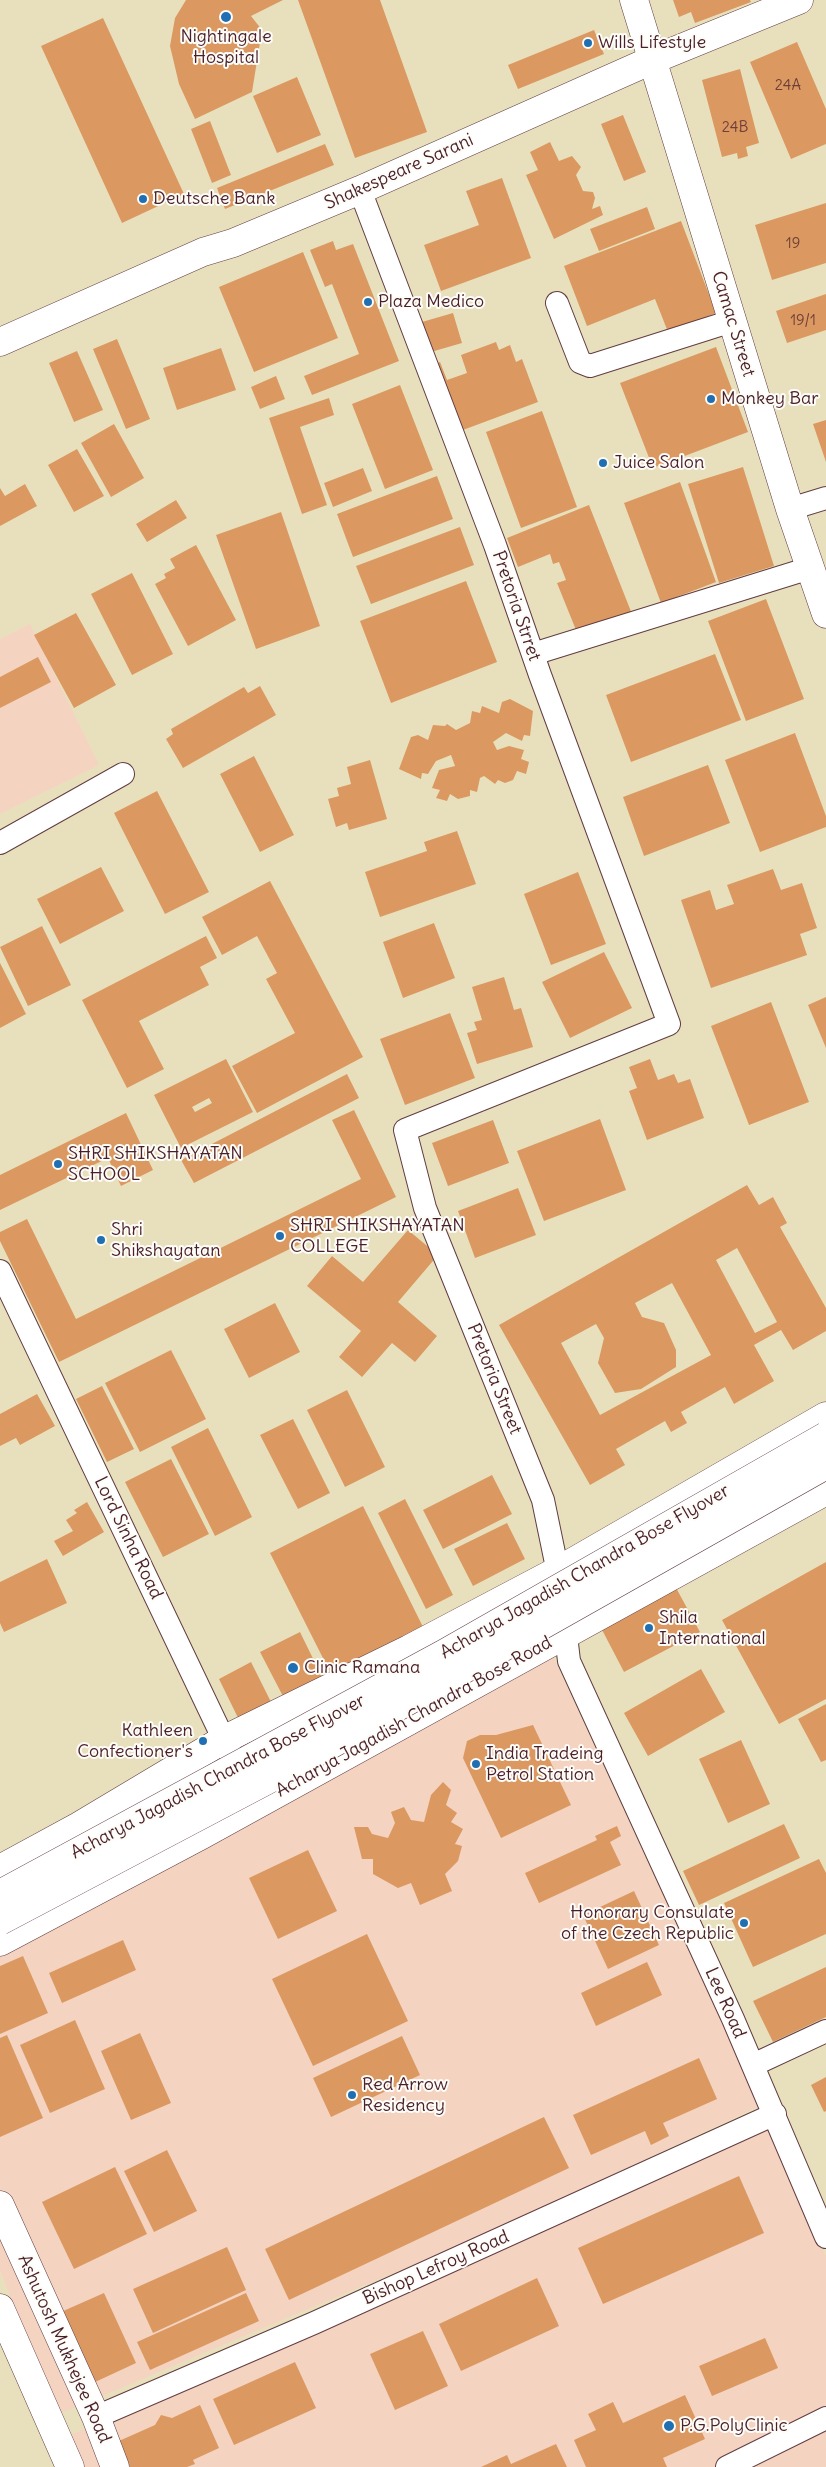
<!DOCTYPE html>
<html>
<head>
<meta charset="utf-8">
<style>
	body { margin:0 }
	canvas { display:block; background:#e8e0bc }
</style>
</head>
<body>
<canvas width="826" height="2467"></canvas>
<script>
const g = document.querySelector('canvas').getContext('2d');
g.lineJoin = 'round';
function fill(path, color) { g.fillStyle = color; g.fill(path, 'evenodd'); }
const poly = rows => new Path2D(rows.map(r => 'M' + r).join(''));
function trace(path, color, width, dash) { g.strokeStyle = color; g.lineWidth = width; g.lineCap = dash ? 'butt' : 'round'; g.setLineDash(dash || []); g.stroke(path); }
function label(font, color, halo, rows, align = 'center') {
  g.font = font + ' Delius,sans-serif'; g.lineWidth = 4; g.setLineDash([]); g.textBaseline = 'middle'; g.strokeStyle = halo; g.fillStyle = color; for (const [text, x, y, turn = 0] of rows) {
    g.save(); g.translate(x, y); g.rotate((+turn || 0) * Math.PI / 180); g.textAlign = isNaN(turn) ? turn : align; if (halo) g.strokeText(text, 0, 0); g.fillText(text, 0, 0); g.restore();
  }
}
fill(poly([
	[30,624,99,765,0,814,0,639],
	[551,1652,760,2106,469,2241,57,2415,0,2270,0,1954],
	[768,2129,826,2256,826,2467,78,2467,66,2437]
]), '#f4d3c0');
fill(poly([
	[186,0,283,0,251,16,262,30,252,92,195,119,179,84,170,46,175,18],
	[298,0,380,0,427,132,355,158],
	[673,0,750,0,751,2,695,23,691,12,679,17],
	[103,18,184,194,122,223,41,46],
	[594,30,604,54,518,89,508,65],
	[797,42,826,109,826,144,791,159,750,62],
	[740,69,759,143,746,147,748,156,738,159,737,153,722,157,702,80],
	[297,77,321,135,277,153,253,96],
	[623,115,646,172,624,181,601,124],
	[210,121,231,175,212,183,191,129],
	[550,142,559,161,572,156,581,167,576,175,583,191,593,192,595,198,592,209,600,206,603,215,554,239,526,175,538,170,530,152],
	[325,144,334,165,225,209,217,188],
	[502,178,531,258,441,291,424,245,479,225,466,191],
	[826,203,826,263,772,280,755,225],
	[647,207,655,229,599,251,590,229],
	[681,221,716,313,668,332,655,299,587,326,564,266],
	[333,241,336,250,353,244,399,361,312,395,304,376,359,354,332,284,325,287,310,250],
	[303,252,338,338,254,372,219,287],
	[826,294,826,330,787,343,776,311],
	[453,313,462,343,424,354,415,324],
	[117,339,150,419,126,429,93,349],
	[496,342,499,350,510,345,516,362,522,359,538,402,455,433,430,366,440,362,447,380,467,373,461,355],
	[716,347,748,432,653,468,620,383],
	[221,348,236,390,177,410,163,368],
	[77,351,103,410,74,422,49,363],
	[276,376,285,399,260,409,251,387],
	[400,385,433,470,385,489,352,404],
	[329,398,334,415,300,427,327,505,302,514,269,418],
	[542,411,577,507,521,528,486,432],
	[826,420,826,462,813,424],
	[114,424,144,478,111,497,81,443],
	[77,449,104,496,74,512,48,465],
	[743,467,774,566,719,583,688,484],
	[363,468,372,491,333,507,324,483],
	[437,476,453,519,353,557,337,514],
	[680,482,716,582,661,603,624,503],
	[25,484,37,506,0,526,0,488,5,496],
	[176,500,187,518,147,542,136,524],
	[589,505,632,614,578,635,557,583,566,580,559,562,553,564,550,554,518,567,507,538],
	[281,512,320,626,256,649,216,535],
	[460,527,474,565,371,604,356,566],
	[196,545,236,620,188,646,155,584,166,578,164,574,175,568,170,559],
	[132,573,173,654,132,675,91,594],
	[466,581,497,662,391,703,360,621],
	[766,599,804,699,746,721,708,621],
	[76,613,116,685,74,708,34,635],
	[715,654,741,720,631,762,606,695],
	[38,657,51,682,0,708,0,677],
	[260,686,276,715,183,768,166,739,173,734,171,729,244,687,248,693],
	[510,699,533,711,530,736,524,735,522,741,506,733,493,742,497,750,509,746,524,750,521,759,529,762,526,774,517,771,513,780,505,783,498,780,495,784,484,776,480,778,477,792,470,790,470,796,458,799,450,794,447,801,436,798,440,790,432,788,439,770,455,766,451,755,436,761,428,774,422,773,421,779,399,769,411,737,418,735,428,740,433,725,445,726,447,724,456,730,470,723,472,711,480,713,482,706,499,713,502,702],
	[795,733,826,816,826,827,760,852,725,760],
	[254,756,294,835,260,852,220,774],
	[370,760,387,819,349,830,347,823,336,827,328,799,339,796,337,788,351,784,347,767],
	[708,765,730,823,644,856,623,797],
	[157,791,209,892,165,914,114,813],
	[457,831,476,884,380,917,365,872,427,851,424,842],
	[101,867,124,911,60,944,37,899],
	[773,869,781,890,802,883,817,928,800,934,807,955,711,988,681,900,710,890,716,910,734,904,727,885],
	[578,872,606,944,551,965,524,894],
	[270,881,363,1057,257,1113,232,1066,295,1033,266,979,277,973,257,936,222,955,202,917],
	[434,923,455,978,403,998,383,942],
	[42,926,71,985,28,1006,0,947],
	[206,936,217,958,200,967,209,985,139,1021,164,1069,127,1088,82,1000],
	[604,952,632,1008,570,1038,542,982],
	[0,963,26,1014,0,1028],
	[504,977,514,1010,521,1008,533,1047,477,1064,467,1033,477,1030,474,1022,482,1020,472,987],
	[826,997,826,1048,808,1005],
	[771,1002,809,1102,749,1125,711,1026],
	[450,1013,475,1078,405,1105,380,1039],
	[226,1059,253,1112,181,1148,154,1095],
	[209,1098,212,1103,195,1112,192,1107],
	[650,1059,658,1080,674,1074,678,1083,690,1079,704,1118,647,1140,629,1091,637,1088,629,1067],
	[347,1074,359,1098,194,1183,181,1160],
	[354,1110,396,1197,59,1362,0,1241,0,1232,27,1219,76,1319,361,1179,332,1120],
	[126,1113,153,1170,121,1186,108,1158,0,1210,0,1175],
	[600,1119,626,1190,544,1221,517,1151],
	[493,1120,509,1163,448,1186,432,1143],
	[747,1185,759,1205,773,1197,787,1223,780,1227,826,1308,826,1331,793,1350,781,1330,754,1345,774,1381,734,1404,725,1387,681,1412,687,1423,671,1432,665,1421,616,1449,625,1465,590,1485,499,1325],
	[737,1248,777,1322,755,1333,716,1260],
	[672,1283,711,1355,600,1415,561,1343,596,1324,604,1338,598,1363,615,1393,641,1389,676,1367,676,1350,664,1323,642,1317,635,1303],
	[518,1188,536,1235,475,1258,458,1211],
	[408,1230,438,1255,398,1302,437,1336,415,1362,392,1343,362,1377,339,1357,361,1331,307,1286,332,1256,363,1282],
	[275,1303,300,1352,249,1378,224,1329],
	[171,1350,206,1419,140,1452,105,1383],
	[102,1386,134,1449,107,1462,76,1399],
	[347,1390,385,1467,345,1487,307,1410],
	[37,1394,55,1426,20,1445,16,1438,0,1446,0,1414],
	[293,1419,330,1493,298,1509,260,1435],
	[208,1428,252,1517,215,1536,171,1447],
	[171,1459,209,1534,163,1557,125,1482],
	[492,1475,512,1514,443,1549,423,1510],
	[405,1499,453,1595,426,1609,378,1513],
	[87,1502,104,1532,63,1556,54,1541,73,1531,66,1520,77,1513,74,1510],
	[363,1506,425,1631,333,1678,270,1553],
	[507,1523,525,1559,473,1586,454,1549],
	[47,1559,67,1603,4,1632,0,1623,0,1582],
	[826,1562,826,1699,779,1724,722,1620],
	[674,1584,700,1632,624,1672,599,1624],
	[300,1632,326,1685,287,1704,260,1652],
	[251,1662,275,1710,242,1726,219,1679],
	[701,1669,725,1712,648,1756,624,1713],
	[826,1704,826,1760,821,1762,798,1719],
	[533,1725,571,1805,501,1838,463,1758,467,1741,480,1735,496,1735],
	[741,1740,770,1804,728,1823,699,1759],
	[443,1782,451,1790,446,1805,457,1813,451,1822,463,1829,455,1844,462,1846,458,1861,445,1874,452,1891,420,1905,411,1883,398,1888,373,1874,373,1859,362,1859,354,1827,368,1827,372,1834,388,1838,395,1823,391,1812,404,1807,411,1820,424,1822,431,1795],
	[784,1824,800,1858,699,1905,683,1871],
	[617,1826,621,1836,610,1842,621,1865,539,1903,525,1873,597,1840,595,1836],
	[308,1850,337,1911,278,1939,249,1878],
	[819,1859,826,1873,826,1934,753,1967,724,1903],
	[634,1891,659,1945,608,1969,583,1915],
	[367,1934,408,2021,313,2066,272,1979],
	[123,1940,136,1970,62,2003,49,1973],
	[23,1956,48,2013,0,2034,0,1966],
	[647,1962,662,1995,596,2026,581,1993],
	[826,1967,826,2017,773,2042,753,2001],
	[75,2020,105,2089,50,2113,20,2045],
	[140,2033,171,2103,131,2120,101,2051],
	[7,2035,43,2118,0,2137,0,2038],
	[402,2036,420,2075,331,2117,313,2078],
	[699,2058,717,2099,663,2123,669,2136,651,2145,645,2131,591,2155,573,2115],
	[826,2077,826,2111,824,2112,811,2085],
	[544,2117,569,2168,289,2300,265,2249],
	[167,2150,197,2211,154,2232,124,2171],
	[115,2167,147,2234,74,2269,42,2202],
	[739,2176,764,2233,603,2304,578,2248],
	[227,2247,246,2290,153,2333,133,2289],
	[537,2278,559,2326,461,2371,439,2324],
	[104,2293,136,2363,93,2383,61,2312],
	[246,2293,259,2321,150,2370,137,2342],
	[423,2331,448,2386,395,2410,370,2354],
	[765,2338,778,2368,712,2396,699,2366],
	[295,2362,316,2408,234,2445,213,2399],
	[685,2395,705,2439,663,2458,667,2467,586,2467,574,2440,596,2430,588,2414,613,2402,623,2423],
	[200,2405,219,2448,193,2460,195,2464,187,2467,130,2467,119,2441,155,2425,161,2415,172,2418],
	[556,2444,567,2467,481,2467,507,2455,511,2464]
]), '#db9961');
const minor = poly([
	[360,190,495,545,540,675,669,1024,405,1130,425,1208,543,1500,561,1587],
	[557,303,580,362,590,366,732,321],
	[790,509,826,498],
	[533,654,810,568],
	[0,843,123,774],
	[0,1271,244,1782],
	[564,1618,569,1661,733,2019,826,2237],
	[753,2065,826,2031],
	[96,2417,314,2323,775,2114],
	[727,2467,826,2418]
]);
const secondary = poly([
	[634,0,790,509,826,614],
	[0,342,203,252,233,243,360,190,652,60,799,0]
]);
const primary = poly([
	[0,1869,79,1826,223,1740,409,1649,559,1570,826,1416],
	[0,1942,202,1835,826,1491],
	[0,2205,96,2417,115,2467],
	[0,2308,70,2467]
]);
trace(minor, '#623c41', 24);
trace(secondary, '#623c41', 29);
trace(primary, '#623c41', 29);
trace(minor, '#fff', 22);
trace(secondary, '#fff', 28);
trace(primary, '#fff', 28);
const motorwayBridge = poly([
	[0,1894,445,1653,826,1436],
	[0,1921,275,1776,826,1465]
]);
trace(motorwayBridge, '#623c41', 29, []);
trace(motorwayBridge, '#fff', 28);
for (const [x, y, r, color] of [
	[226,17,6,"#1f6fb2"],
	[588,43,5,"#1f6fb2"],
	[143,199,5,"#1f6fb2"],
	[368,302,5,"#1f6fb2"],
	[711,399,5,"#1f6fb2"],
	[603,463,5,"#1f6fb2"],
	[58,1164,5,"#1f6fb2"],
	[280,1236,5,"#1f6fb2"],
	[101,1240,5,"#1f6fb2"],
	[649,1628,5,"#1f6fb2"],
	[293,1668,6,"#1f6fb2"],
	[203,1741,5,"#1f6fb2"],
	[476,1764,5,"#1f6fb2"],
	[744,1923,5,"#1f6fb2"],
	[352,2095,5,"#1f6fb2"],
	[669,2426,6,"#1f6fb2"]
]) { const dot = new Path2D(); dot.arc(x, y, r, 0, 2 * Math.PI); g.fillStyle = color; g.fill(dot); trace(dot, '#fdfcf7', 2); }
label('15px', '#6e3e38', null, [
	["24A",788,86],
	["24B",735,128],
	["19",793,244],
	["19/1",803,321]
]);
label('18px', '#4a1f2b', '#fdfcf7', [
	["Nightingale",226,37,"center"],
	["Hospital",226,58,"center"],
	["Wills Lifestyle",598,43],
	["Deutsche Bank",153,199],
	["Plaza Medico",378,302],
	["Monkey Bar",721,399],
	["Juice Salon",613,463],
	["SHRI SHIKSHAYATAN",68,1154],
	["SCHOOL",68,1175],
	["SHRI SHIKSHAYATAN",290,1226],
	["COLLEGE",290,1247],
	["Shri",111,1230],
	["Shikshayatan",111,1251],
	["Shila",659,1618],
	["International",659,1639],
	["Clinic Ramana",304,1668],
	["Kathleen",193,1731,"right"],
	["Confectioner's",193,1752,"right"],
	["India Tradeing",486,1754],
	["Petrol Station",486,1775],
	["Honorary Consulate",734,1913,"right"],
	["of the Czech Republic",734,1934,"right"],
	["Red Arrow",362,2085],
	["Residency",362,2106],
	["P.G.PolyClinic",680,2426]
], 'left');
label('18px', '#4a1f2b', '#fdfcf7', [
	["Shakespeare Sarani",399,172,-24],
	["Camac Street",733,324,73],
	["Pretoria Strret",516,606,71],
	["Pretoria Street",494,1379,68],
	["Lord Sinha Road",128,1538,64],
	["Acharya Jagadish Chandra Bose Flyover",585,1572,-30],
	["Acharya Jagadish Chandra Bose Road",414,1717,-29],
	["Acharya Jagadish Chandra Bose Flyover",218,1777,-28],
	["Lee Road",725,2003,66],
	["Bishop Lefroy Road",436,2268,-24],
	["Ashutosh Mukhejee Road",64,2349,66]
]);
</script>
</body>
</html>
